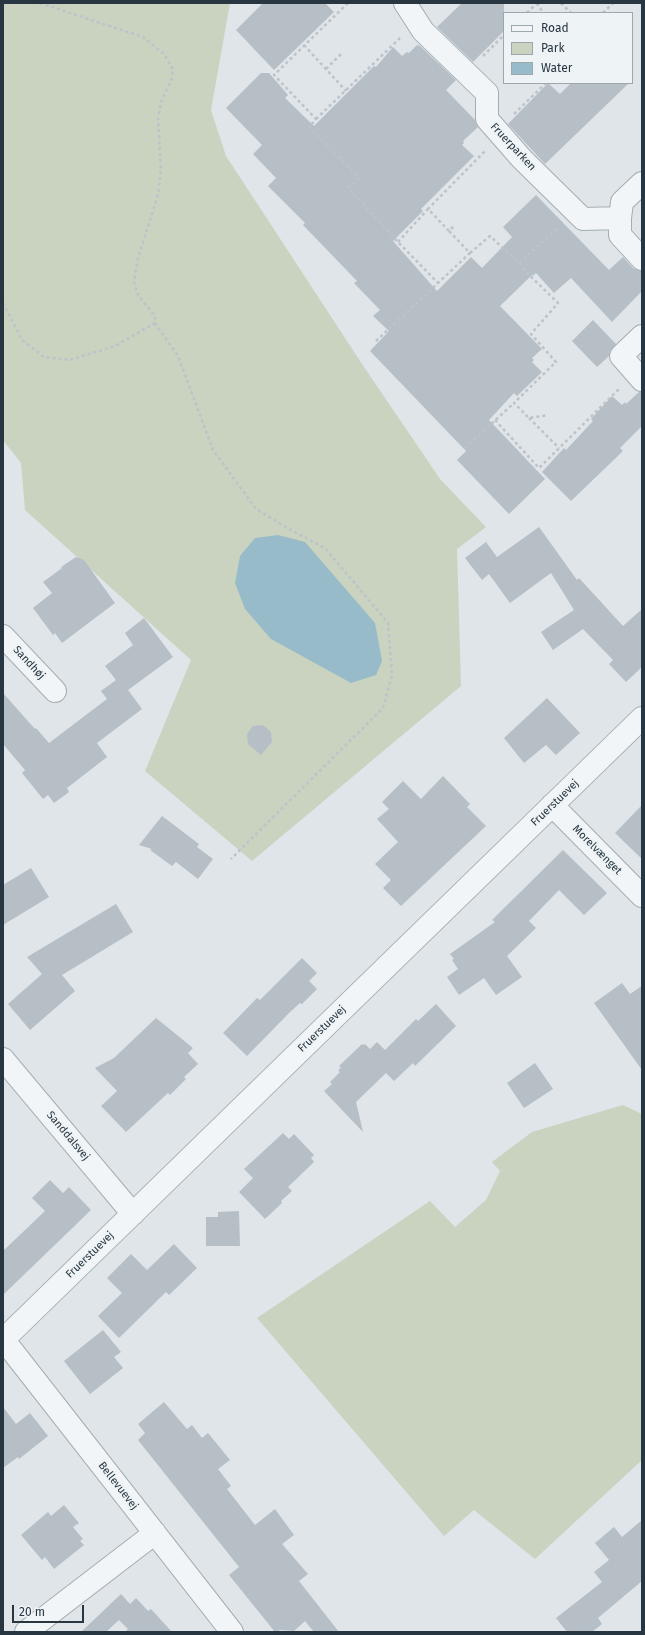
<!DOCTYPE html>
<html>
<head>
<meta charset="utf-8">
<style>
	body { margin:0 }
	#map { position:relative; width:645px; height:1635px; overflow:hidden; background:#dfe5e9; font-family:"Fira Sans",sans-serif }
	canvas { display:block }
	.frame { position:absolute; inset:0; border:4px solid #273641; pointer-events:none }
	.legend { position:absolute; left:503px; top:12px; width:130px; height:72px; box-sizing:border-box; background:#eef3f6; border:1px solid #9ea7ae; margin:0; padding:5px 7px; list-style:none; font-size:12px; color:#273641 }
	.legend li { display:flex; align-items:center; gap:8px; height:20px }
	.legend b { width:20px; border:1px solid #9ea7ae }
	.scale { position:absolute; left:12px; top:1605px; width:72px; height:18px; box-sizing:border-box; border:2px solid #273641; border-top:0; padding-left:5px; font-size:12px; line-height:14px; white-space:nowrap; color:#273641; -webkit-text-stroke:3px #eef3f6; paint-order:stroke }
</style>
</head>
<body>
<div id="map">
<canvas width="645" height="1635"></canvas>
<div class="frame"></div>
<ul class="legend">
<li><b style="height:5px;background:#f2f5f7"></b>Road</li>
<li><b style="height:11px;background:#c9d3c0"></b>Park</li>
<li><b style="height:11px;background:#98bbca"></b>Water</li>
</ul>
<div class="scale">20 m</div>
</div>
<script>
const g = document.querySelector('canvas').getContext('2d');
g.lineJoin = 'round';
function fill(path, color) { g.fillStyle = color; g.fill(path, 'evenodd'); }
const poly = rows => new Path2D(rows.map(r => 'M' + r).join(''));
function trace(path, color, width, dash) { g.strokeStyle = color; g.lineWidth = width; g.lineCap = dash ? 'butt' : 'round'; g.setLineDash(dash || []); g.stroke(path); }
function label(font, color, halo, rows, align = 'center') {
  g.font = font + ' "Fira Sans",sans-serif'; g.lineWidth = 4; g.setLineDash([]); g.textBaseline = 'middle'; g.strokeStyle = halo; g.fillStyle = color; for (const [text, x, y, turn = 0] of rows) {
    g.save(); g.translate(x, y); g.rotate((+turn || 0) * Math.PI / 180); g.textAlign = isNaN(turn) ? turn : align; if (halo) g.strokeText(text, 0, 0); g.fillText(text, 0, 0); g.restore();
  }
}
fill(poly([
	[3,3,230,3,211,110,226,156,362,364,440,479,486,527,457,549,461,686,252,861,145,771,191,660,25,510,21,463,3,440],
	[623,1105,642,1114,642,1460,535,1559,474,1510,444,1536,257,1318,430,1201,455,1227,486,1200,500,1171,492,1162,532,1132]
]), '#c9d3c0');
fill(poly([
	[278,535,305,542,375,623,382,661,376,675,351,683,271,639,245,609,235,583,240,556,255,538]
]), '#98bbca');
fill(poly([
	[263,3,325,3,334,12,274,70,236,30],
	[462,3,504,3,504,31,473,62,437,27],
	[417,45,418,46,419,45,456,80,446,90,475,120,478,127,463,141,464,143,462,145,474,156,421,209,423,211,393,241,437,291,471,257,482,268,512,237,503,227,536,195,609,270,623,257,633,268,642,271,642,291,612,322,571,278,554,293,536,273,533,276,532,275,500,306,542,349,532,358,534,360,532,362,542,372,517,396,514,393,489,420,545,479,509,514,457,460,466,451,370,351,389,331,373,316,380,310,354,283,357,281,303,225,305,223,268,186,276,178,253,154,262,145,226,108,261,73,269,73,288,95,285,98,314,126,374,66,376,67,393,47,402,56,407,52,409,53],
	[548,83,560,94,571,83,629,83,545,164,508,124],
	[593,320,616,344,609,352,609,356,597,367,572,341],
	[639,392,642,392,642,426,620,448,623,451,571,501,542,472,564,448,566,450,593,421,591,419,612,396,622,405,625,402,626,404],
	[539,527,577,580,579,578,623,626,642,609,642,667,626,682,609,664,613,660,583,629,553,650,541,632,574,610,551,573,510,603,489,574,482,580,465,558,486,542,497,557],
	[76,557,84,560,115,603,62,643,55,633,53,635,33,608,52,593,43,582,62,568,61,567],
	[144,618,173,657,128,690,142,709,97,743,107,757,67,788,69,792,54,803,48,795,43,799,22,773,25,770,3,744,3,693,35,729,36,728,49,743,107,699,101,691,116,680,105,666,133,645,125,633],
	[547,698,580,733,556,755,546,745,524,763,504,738],
	[263,725,271,732,272,742,261,755,248,744,247,734,253,726],
	[443,776,470,804,467,807,486,826,401,906,383,888,391,880,375,864,398,842,377,819,389,809,382,802,403,781,421,799],
	[642,805,642,859,615,833],
	[162,816,199,844,197,847,213,859,198,879,176,862,172,866,150,850,152,849,139,845],
	[563,850,607,893,584,915,559,890,529,921,536,928,507,956,522,977,496,995,484,978,459,995,447,977,458,969,452,960,454,959,450,954,495,922,492,920],
	[31,868,49,897,3,925,3,885],
	[116,904,133,932,62,975,75,991,30,1030,8,1004,42,974,27,957],
	[302,958,317,973,309,981,317,989,302,1004,300,1003,290,1012,247,1056,223,1033,257,998,260,1000],
	[622,983,630,994,642,986,642,1070,594,1003],
	[436,1004,456,1026,415,1066,413,1063,394,1081,386,1073,356,1102,363,1132,324,1091,332,1084,330,1082,340,1072,338,1070,341,1068,339,1066,362,1044,364,1045,365,1044,370,1049,377,1042,385,1050,416,1019,418,1021],
	[156,1018,193,1048,188,1053,198,1064,184,1077,186,1079,170,1095,168,1093,126,1132,101,1106,117,1091,95,1068,114,1058],
	[535,1063,553,1089,524,1108,507,1083],
	[283,1133,289,1139,294,1134,314,1155,311,1158,314,1162,288,1187,292,1191,281,1201,282,1203,265,1219,239,1192,253,1178,244,1169],
	[50,1180,63,1193,69,1187,91,1210,3,1295,3,1251,45,1211,32,1198],
	[239,1211,240,1246,206,1246,206,1217,218,1217,218,1212],
	[174,1244,197,1268,169,1295,166,1292,119,1338,98,1316,122,1293,107,1278,131,1254,147,1270],
	[103,1330,121,1352,114,1357,123,1368,90,1394,64,1361],
	[164,1402,187,1429,192,1425,202,1438,208,1433,230,1460,218,1469,231,1486,227,1489,255,1525,275,1509,294,1535,282,1544,308,1574,299,1581,339,1632,314,1632,305,1621,294,1631,281,1630,275,1632,229,1575,239,1567,138,1440,145,1433,138,1424],
	[3,1407,16,1424,30,1413,48,1436,19,1459,18,1457,3,1468],
	[64,1505,79,1523,73,1527,83,1539,80,1541,84,1545,54,1569,45,1557,42,1560,21,1535,48,1512,51,1516],
	[642,1520,642,1581,598,1618,602,1624,592,1632,567,1632,556,1618,602,1582,594,1572,609,1560,595,1543,614,1527,622,1537],
	[121,1594,130,1604,136,1598,148,1611,151,1609,172,1632,125,1632,128,1629,119,1620,106,1632,81,1632]
]), '#b6bfc6');
const minor = poly([
	[405,3,423,31,487,93,487,119,522,159,583,219,620,218,620,235,642,259],
	[620,218,622,202,642,183],
	[642,336,621,356,642,380],
	[3,636,55,691],
	[552,805,642,896],
	[3,1059,133,1214],
	[3,1339,232,1632],
	[3,1340,642,718],
	[26,1632,155,1533]
]);
trace(minor, '#a4adb3', 24);
trace(poly([
	[348,3,274,75,316,119,309,127,359,178,348,188,398,242,438,283],
	[537,3,543,13],
	[561,3,571,13],
	[527,13,537,3],
	[603,13,613,3],
	[304,45,346,91],
	[483,56,504,35],
	[326,69,341,54],
	[514,114,546,83],
	[316,119,400,38],
	[449,231,428,209,485,151],
	[398,242,428,209],
	[470,253,490,236,519,263,559,227],
	[519,263,525,271,558,303,531,334,556,362,514,403,529,418,548,415],
	[3,303,22,340,44,357,70,360,115,346,155,323,155,316,138,295,134,282,138,258,158,195,161,169,158,119,161,102,172,78,173,69,164,54,143,37,40,3],
	[155,323,178,356,213,450,256,509,291,530,325,548,388,623,392,675,383,708,231,859],
	[376,341,470,253,449,231,455,225],
	[529,418,559,448],
	[495,420,539,468,619,389],
	[465,448,514,403]
]), '#bdc3c8', 2.5, [3, 3]);
trace(minor, '#f2f5f7', 22);
label('11px', '#273641', '#eef3f6', [
	["Fruerparken",513,147,47],
	["Sandhøj",29,663,47],
	["Fruerstuevej",555,803,-44],
	["Morelvænget",597,850,45],
	["Fruerstuevej",322,1029,-44],
	["Sanddalsvej",68,1136,50],
	["Fruerstuevej",90,1255,-44],
	["Bellevuevej",118,1486,52]
]);
</script>
</body>
</html>
